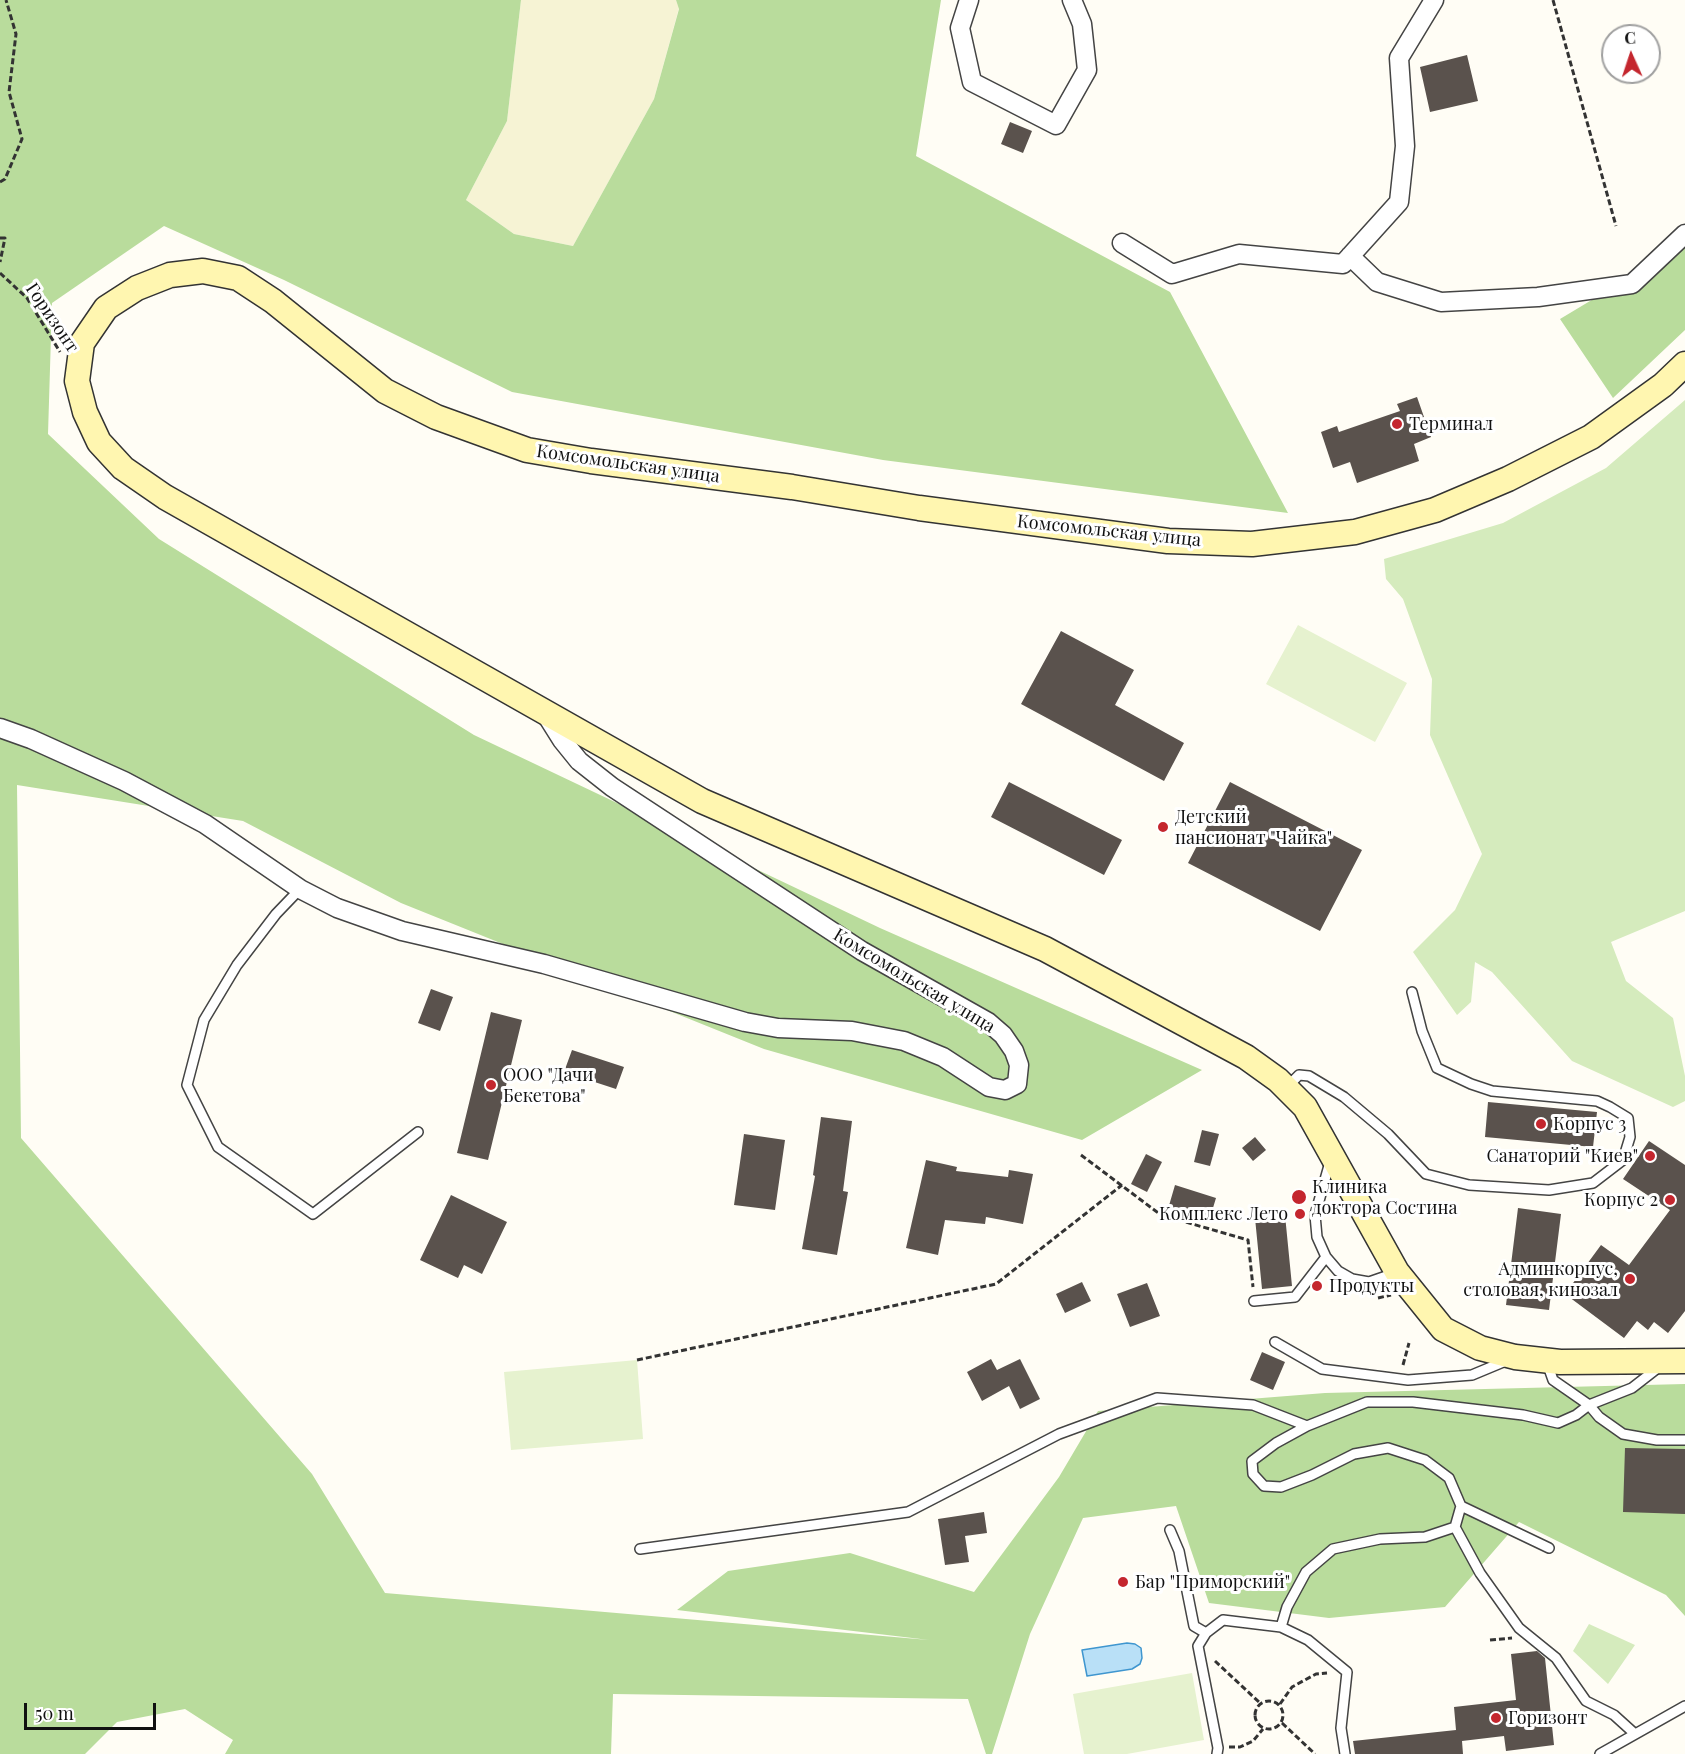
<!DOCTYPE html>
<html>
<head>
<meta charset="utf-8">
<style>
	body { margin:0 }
	#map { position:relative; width:1685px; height:1754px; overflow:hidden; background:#fffdf5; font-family:"Playfair Display",serif }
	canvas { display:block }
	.north { position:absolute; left:1601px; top:24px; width:60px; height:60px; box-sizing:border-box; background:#fff; border:2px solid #a0a0a0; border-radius:50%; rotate:357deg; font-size:16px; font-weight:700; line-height:24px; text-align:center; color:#111 }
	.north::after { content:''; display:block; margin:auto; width:21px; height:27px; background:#c4262e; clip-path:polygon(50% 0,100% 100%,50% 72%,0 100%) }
	.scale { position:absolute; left:24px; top:1703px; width:132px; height:27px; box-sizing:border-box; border:3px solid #111; border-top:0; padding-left:8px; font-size:18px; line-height:21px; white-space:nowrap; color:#111; -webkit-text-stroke:4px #fff; paint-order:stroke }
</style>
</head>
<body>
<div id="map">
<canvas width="1685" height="1754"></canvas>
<div class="north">С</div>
<div class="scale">50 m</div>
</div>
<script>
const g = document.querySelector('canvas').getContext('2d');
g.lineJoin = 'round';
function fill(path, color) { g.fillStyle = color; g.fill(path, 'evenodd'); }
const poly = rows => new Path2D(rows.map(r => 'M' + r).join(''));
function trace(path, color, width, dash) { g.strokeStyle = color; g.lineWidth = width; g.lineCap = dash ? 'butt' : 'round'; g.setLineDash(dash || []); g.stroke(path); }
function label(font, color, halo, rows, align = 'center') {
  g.font = font + ' "Playfair Display",serif'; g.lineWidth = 6; g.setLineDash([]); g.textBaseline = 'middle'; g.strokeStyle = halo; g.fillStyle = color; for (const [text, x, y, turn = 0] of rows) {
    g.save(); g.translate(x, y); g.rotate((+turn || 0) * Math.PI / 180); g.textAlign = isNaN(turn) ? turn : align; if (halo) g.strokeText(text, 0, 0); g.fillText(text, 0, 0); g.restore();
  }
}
fill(poly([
	[521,0,676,0,679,8,654,99,573,246,514,234,466,200,507,121]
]), '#f6f3d4');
fill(poly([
	[1685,400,1685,911,1611,942,1626,981,1673,1018,1685,1076,1685,1101,1673,1107,1572,1061,1492,972,1475,962,1471,1002,1457,1015,1413,952,1455,910,1482,854,1430,735,1432,679,1403,599,1386,579,1384,559,1503,523,1606,468],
	[1589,1624,1635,1645,1608,1684,1573,1651]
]), '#d5ebbd');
fill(poly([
	[0,0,521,0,507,121,466,200,514,234,573,246,654,99,679,9,676,0,941,0,916,156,1170,292,1288,513,883,460,512,392,284,280,164,226,52,303,48,434,159,539,474,735,880,928,1202,1070,1082,1140,764,1049,401,903,243,821,17,785,21,1138,312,1474,385,1593,929,1640,677,1610,728,1571,850,1553,974,1592,1059,1477,1098,1411,1325,1393,1685,1384,1685,1616,1666,1595,1519,1522,1445,1607,1329,1618,1209,1603,1176,1506,1083,1518,1030,1634,992,1754,986,1754,968,1699,613,1694,611,1754,225,1754,233,1740,185,1709,117,1722,85,1754,0,1754],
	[1685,244,1685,330,1613,398,1560,319]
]), '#b9dc9c');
fill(poly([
	[1298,625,1407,683,1375,742,1266,684],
	[637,1360,643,1439,511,1450,504,1372],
	[1192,1673,1204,1740,1127,1754,1084,1754,1073,1694]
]), '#e6f2cf');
const water = poly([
	[1127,1643,1135,1644,1141,1648,1142,1658,1140,1664,1132,1669,1087,1676,1082,1650,1127,1643]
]);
fill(water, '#b9e0f7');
trace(water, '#3f96cf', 1.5);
fill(poly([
	[1467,55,1478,101,1430,112,1420,67],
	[1010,122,1032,131,1023,153,1001,144],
	[1417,397,1431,437,1414,444,1419,461,1357,483,1350,462,1333,468,1321,432,1337,426,1339,432,1400,411,1397,404],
	[1061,631,1134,670,1115,705,1184,743,1164,781,1021,704],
	[1009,782,1122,840,1104,875,991,817],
	[1230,782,1362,850,1320,931,1188,863],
	[431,989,453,997,440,1031,418,1023],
	[491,1012,522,1020,488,1160,457,1153],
	[572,1050,624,1067,616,1089,564,1072],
	[1488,1102,1597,1112,1593,1147,1485,1137],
	[821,1117,852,1121,843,1191,848,1192,837,1255,802,1249,815,1176,813,1175],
	[1202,1130,1219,1134,1210,1166,1194,1162],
	[744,1134,785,1140,775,1210,734,1205],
	[1255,1137,1266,1150,1253,1161,1242,1148],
	[1649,1141,1685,1165,1685,1311,1668,1333,1654,1322,1648,1330,1637,1321,1624,1338,1565,1294,1601,1245,1629,1265,1670,1210,1623,1179],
	[1146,1154,1162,1162,1147,1192,1131,1184],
	[926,1160,957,1167,956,1171,1008,1177,1009,1170,1033,1174,1023,1224,986,1217,985,1224,945,1220,938,1255,906,1248],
	[1175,1185,1216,1198,1209,1221,1168,1209],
	[451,1195,507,1222,482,1274,464,1265,458,1278,420,1260],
	[1518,1208,1561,1214,1549,1310,1506,1305],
	[1285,1215,1292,1286,1262,1289,1255,1218],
	[1082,1282,1091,1301,1065,1313,1056,1294],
	[1147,1283,1160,1316,1130,1327,1117,1294],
	[1262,1352,1285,1362,1273,1390,1250,1380],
	[991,1359,997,1370,1020,1359,1040,1399,1020,1409,1009,1386,982,1401,967,1372],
	[1625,1448,1685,1449,1685,1514,1623,1512],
	[984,1512,987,1533,965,1536,969,1562,945,1565,938,1519],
	[1537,1651,1545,1658,1554,1745,1506,1751,1504,1736,1462,1741,1463,1754,1355,1754,1353,1741,1456,1730,1454,1707,1516,1700,1511,1654]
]), '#5a524d');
const lane = poly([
	[300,889,276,914,237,965,204,1020,187,1085,218,1147,313,1214,418,1132],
	[1286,1088,1299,1075,1309,1076,1344,1097,1388,1134,1426,1174,1469,1185,1549,1190,1593,1183,1623,1160,1630,1137,1628,1118,1610,1107,1597,1101,1492,1091,1471,1084,1437,1068,1422,1031,1412,992],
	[1330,1162,1315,1215,1317,1237,1326,1257,1338,1271,1352,1279,1369,1282,1395,1273],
	[1254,1301,1295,1297,1326,1257],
	[1275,1342,1322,1369,1408,1380,1472,1375,1508,1360],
	[1547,1363,1553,1380,1589,1405,1599,1417,1623,1434,1657,1440,1685,1440],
	[1461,1506,1549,1548],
	[1455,1527,1480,1573,1519,1628,1556,1658,1586,1701,1614,1715,1635,1734],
	[1170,1530,1179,1551,1194,1626,1206,1633],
	[640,1549,908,1512,1059,1434,1157,1398,1253,1405,1307,1426],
	[1281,1627,1308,1640,1347,1672,1341,1728,1345,1754],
	[1217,1754,1218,1748,1198,1646,1206,1633,1223,1620,1281,1627,1287,1607,1306,1572,1333,1549,1380,1539,1425,1537,1455,1527,1461,1506,1449,1478,1425,1460,1388,1448,1354,1454,1312,1475,1281,1487,1264,1486,1253,1474,1252,1461,1276,1443,1307,1426,1367,1402,1413,1402,1523,1415,1558,1423,1576,1415,1589,1405,1632,1388,1659,1367],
	[1600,1754,1685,1706]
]);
const street = poly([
	[969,0,960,28,972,82,1056,125,1087,70,1082,24,1072,0],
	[1122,243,1172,274,1239,254,1343,264,1399,202,1405,146,1399,58,1434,0],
	[1350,256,1377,282,1441,302,1538,297,1632,284,1685,234],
	[0,728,31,739,124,781,205,824,300,889,337,908,402,931,544,964,745,1022,778,1028,852,1031,904,1041,943,1057,989,1087,1005,1090,1017,1084,1019,1065,1014,1051,1003,1035,988,1022,862,951,612,787,579,761,562,740,545,713]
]);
const secondary = poly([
	[1685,364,1663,385,1591,437,1508,479,1435,510,1355,532,1252,544,1168,541,919,508,792,487,591,461,527,450,436,417,385,391,273,301,238,278,203,271,170,275,137,288,106,308,82,343,77,381,85,412,99,442,123,468,165,497,702,801,1045,949,1246,1057,1278,1080,1305,1107,1397,1272,1443,1329,1480,1348,1515,1357,1560,1362,1685,1361]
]);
trace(lane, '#444', 12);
trace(street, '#444', 21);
trace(secondary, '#333', 27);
trace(poly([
	[1553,0,1616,226],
	[0,182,5,179,22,139,9,92,16,34,6,0],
	[0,238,5,238,0,262],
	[0,273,27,298,60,352],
	[1081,1155,1161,1215,1248,1240,1253,1287],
	[1378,1298,1391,1295],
	[637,1360,996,1284,1122,1185],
	[1403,1365,1409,1343],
	[1490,1640,1512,1638],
	[1215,1661,1260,1703],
	'1255 1715a14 14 0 1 1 28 0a14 14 0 1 1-28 0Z',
	[1280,1704,1292,1687,1316,1674,1327,1673],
	[1282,1723,1315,1754],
	[1229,1747,1240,1747,1253,1741,1263,1729]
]), '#333', 3, [6, 3]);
trace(lane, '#fff', 9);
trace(street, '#fff', 18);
trace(secondary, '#fff6b0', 24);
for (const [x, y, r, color] of [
	[1397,424,6,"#c4262e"],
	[1163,827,6,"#c4262e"],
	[491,1085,6,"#c4262e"],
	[1541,1124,6,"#c4262e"],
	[1650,1156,6,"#c4262e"],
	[1299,1197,8,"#c4262e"],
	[1670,1200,6,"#c4262e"],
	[1300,1214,6,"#c4262e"],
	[1630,1279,6,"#c4262e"],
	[1317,1286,6,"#c4262e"],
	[1123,1582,6,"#c4262e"],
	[1496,1718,6,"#c4262e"]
]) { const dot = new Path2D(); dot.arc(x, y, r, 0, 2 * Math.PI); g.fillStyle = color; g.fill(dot); trace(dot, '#fff', 2); }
label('18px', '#111', '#fff', [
	["Горизонт",52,318,56],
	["Комсомольская улица",628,464,8],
	["Комсомольская улица",1109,531,6],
	["Комсомольская улица",914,981,31]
]);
label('18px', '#111', '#fff', [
	["Терминал",1409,424],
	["Детский",1175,817],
	["пансионат \"Чайка\"",1175,838],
	["ООО \"Дачи",503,1075],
	["Бекетова\"",503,1096],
	["Корпус 3",1553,1124],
	["Санаторий \"Киев\"",1638,1156,"right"],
	["Клиника",1312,1187],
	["доктора Состина",1312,1208],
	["Корпус 2",1658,1200,"right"],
	["Комплекс Лето",1288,1214,"right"],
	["Админкорпус,",1618,1269,"right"],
	["столовая, кинозал",1618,1290,"right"],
	["Продукты",1329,1286],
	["Бар \"Приморский\"",1135,1582],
	["Горизонт",1508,1718]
], 'left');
</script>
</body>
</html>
